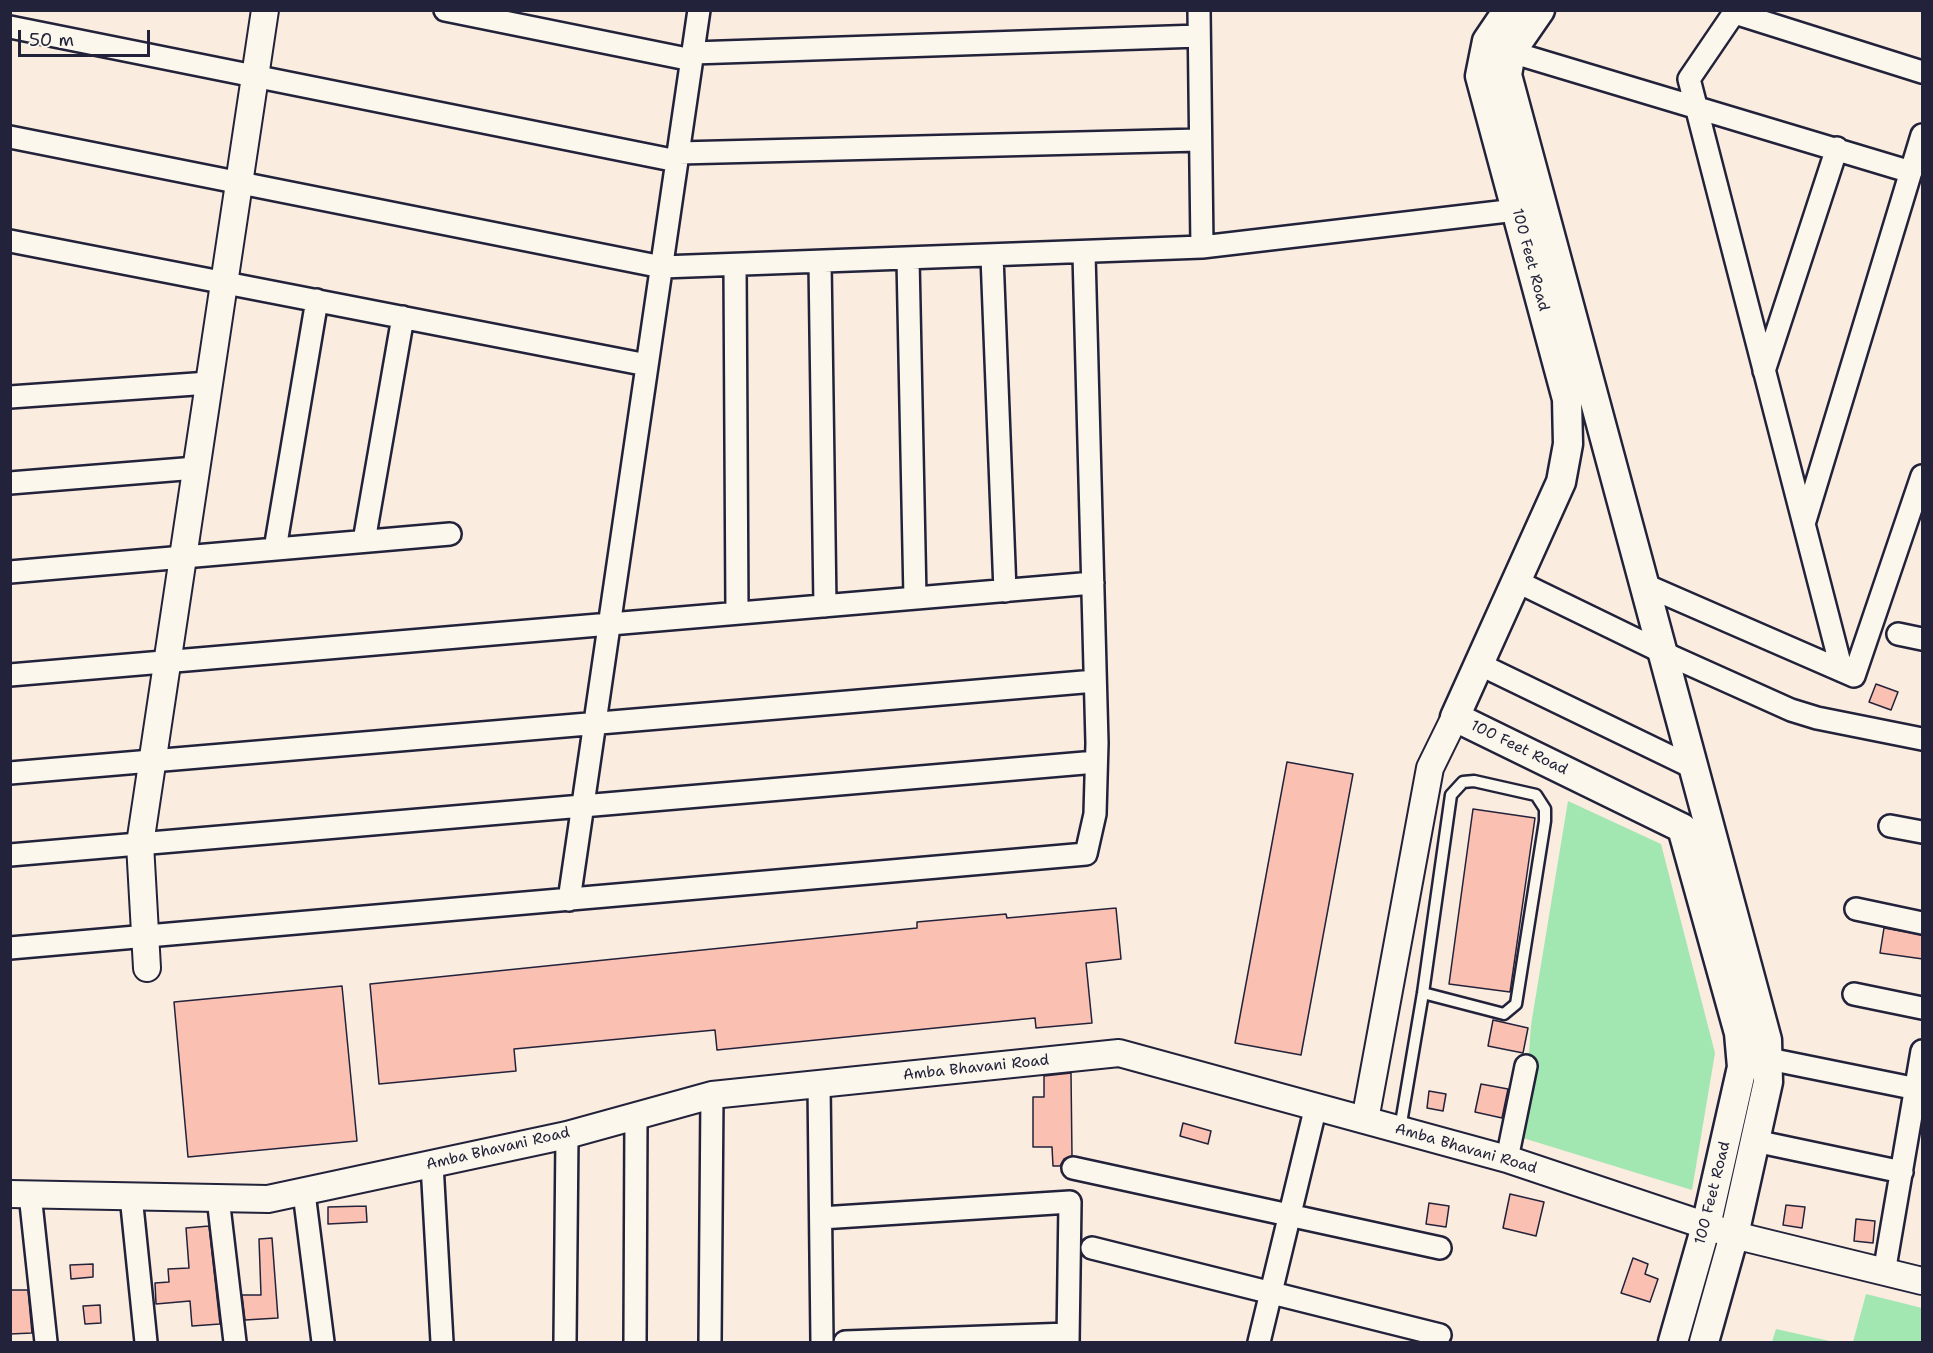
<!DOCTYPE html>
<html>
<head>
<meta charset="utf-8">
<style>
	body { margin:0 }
	#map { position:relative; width:1933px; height:1353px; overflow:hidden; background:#fbece0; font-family:"Shantell Sans",sans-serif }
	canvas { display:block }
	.frame { position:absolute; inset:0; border:12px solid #22223b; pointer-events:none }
	.scale { position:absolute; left:18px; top:30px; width:132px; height:27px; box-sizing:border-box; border:3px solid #22223b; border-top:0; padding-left:8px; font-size:18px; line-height:21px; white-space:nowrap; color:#22223b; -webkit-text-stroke:4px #fbf7ec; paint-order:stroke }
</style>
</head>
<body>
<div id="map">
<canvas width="1933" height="1353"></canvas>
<div class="frame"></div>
<div class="scale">50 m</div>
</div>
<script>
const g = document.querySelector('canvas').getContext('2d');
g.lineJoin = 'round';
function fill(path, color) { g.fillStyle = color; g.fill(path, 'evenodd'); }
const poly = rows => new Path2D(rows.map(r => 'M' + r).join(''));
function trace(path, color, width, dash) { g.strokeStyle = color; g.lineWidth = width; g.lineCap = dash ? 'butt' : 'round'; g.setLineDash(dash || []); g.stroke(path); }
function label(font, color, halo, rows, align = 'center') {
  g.font = font + ' "Shantell Sans",sans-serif'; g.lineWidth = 4.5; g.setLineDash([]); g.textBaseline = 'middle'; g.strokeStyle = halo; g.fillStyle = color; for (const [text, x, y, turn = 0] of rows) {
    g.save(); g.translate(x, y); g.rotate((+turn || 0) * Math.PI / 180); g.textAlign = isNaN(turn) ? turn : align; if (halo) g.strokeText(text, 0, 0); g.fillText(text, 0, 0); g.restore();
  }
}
fill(poly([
	[1568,801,1661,844,1715,1053,1692,1190,1523,1138,1531,1025],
	[1866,1294,1922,1308,1922,1342,1853,1342],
	[1776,1329,1834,1342,1772,1342]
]), '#a2e6b1');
const building = poly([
	[1876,684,1898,692,1891,710,1869,702,1876,684],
	[1287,762,1353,774,1301,1055,1235,1043,1287,762],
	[1473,809,1535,818,1510,992,1449,984,1473,809],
	[1116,908,1121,959,1086,963,1092,1023,1036,1028,1035,1018,717,1050,715,1030,514,1049,516,1071,379,1084,370,984,917,928,917,922,1006,914,1007,918,1116,908],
	[1884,928,1923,935,1923,959,1880,953,1884,928],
	[342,986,357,1141,188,1157,174,1002,342,986],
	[1493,1020,1528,1028,1523,1053,1488,1046,1493,1020],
	[1071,1073,1072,1156,1064,1159,1060,1166,1053,1166,1052,1147,1033,1147,1033,1097,1044,1097,1044,1076,1071,1073],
	[1481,1084,1508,1089,1502,1118,1475,1112,1481,1084],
	[1429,1091,1446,1094,1443,1111,1427,1108,1429,1091],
	[1183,1123,1211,1131,1208,1144,1180,1136,1183,1123],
	[1510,1194,1544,1202,1536,1236,1503,1228,1510,1194],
	[1429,1203,1449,1206,1446,1227,1426,1224,1429,1203],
	[1786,1205,1805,1207,1802,1228,1783,1225,1786,1205],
	[366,1206,367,1222,328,1224,328,1207,366,1206],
	[1856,1219,1875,1221,1873,1243,1854,1241,1856,1219],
	[209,1226,220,1324,192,1326,190,1301,156,1304,155,1283,169,1282,168,1269,189,1268,186,1228,209,1226],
	[272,1238,278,1318,245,1320,242,1295,261,1295,259,1239,272,1238],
	[1633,1258,1648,1264,1645,1274,1658,1279,1650,1302,1621,1293,1633,1258],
	[93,1264,93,1277,71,1279,70,1265,93,1264],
	[10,1290,28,1290,32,1333,10,1334,10,1290],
	[100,1305,101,1323,85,1324,83,1306,100,1305]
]);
fill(building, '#fac0b1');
trace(building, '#22223b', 1.5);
const service = poly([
	[1400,1129,1423,993,1451,795,1463,782,1474,781,1536,795,1545,809,1545,821,1516,1004,1504,1014,1423,993]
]);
const minor = poly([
	[445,10,692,60],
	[1199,10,1202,247],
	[1736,10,1689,79,1842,671],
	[1735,13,1922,72],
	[10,27,677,161],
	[1511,52,1911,172],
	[693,53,1199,36],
	[10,137,662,267,1202,247,1516,210],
	[679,153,1199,140],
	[10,241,647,365],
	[992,256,1005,591],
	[908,259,915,598],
	[820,262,825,606],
	[735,265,737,613],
	[1764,371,1837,148],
	[10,397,209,383],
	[10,483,196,468],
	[1804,524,1922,135],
	[364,541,403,317],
	[275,549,317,300],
	[10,572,450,534],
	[1516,581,1662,652,1791,710,1817,718,1922,739],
	[1645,585,1854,676,1922,476],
	[1898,634,1922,639],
	[1479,664,1694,768],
	[10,675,1093,583],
	[10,773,1095,681],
	[1890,826,1922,832],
	[10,855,1096,762],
	[569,900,699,10],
	[1856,909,1922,923],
	[10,948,1086,854,1095,814,1097,743,1084,254],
	[1854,994,1922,1008],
	[1769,1059,1917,1089],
	[819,1084,822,1342],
	[1755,1141,1902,1172],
	[1507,1159,1526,1066],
	[432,1164,442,1342],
	[1073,1168,1440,1248],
	[304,1193,323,1342],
	[30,1194,46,1342],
	[131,1196,146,1342],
	[218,1198,235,1342],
	[821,1218,1070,1202,1068,1342],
	[1092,1248,1440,1335],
	[1884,1273,1922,1051],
	[565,1342,567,1135],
	[635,1342,636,1115],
	[710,1342,712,1095],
	[845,1342,1068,1334],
	[1259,1342,1316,1106]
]);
const tertiary = poly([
	[147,968,140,844,265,10],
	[1365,1120,1430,768,1455,717],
	[10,1194,268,1199,567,1135,712,1095,1119,1053,1507,1159,1734,1235,1922,1281]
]);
const secondary = poly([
	[1508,10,1487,41,1480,76,1567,399,1568,444,1561,482,1455,717,1682,828,1739,1033,1742,1067,1706,1226,1673,1342],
	[1540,10,1511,52,1507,75,1767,1040,1768,1082,1734,1235,1704,1342]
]);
trace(service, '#22223b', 15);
trace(minor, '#22223b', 26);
trace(tertiary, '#22223b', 30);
trace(secondary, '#22223b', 33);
trace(service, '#fbf7ec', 10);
trace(minor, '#fbf7ec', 21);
trace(tertiary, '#fbf7ec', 26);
trace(secondary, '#fbf7ec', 28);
label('15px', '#22223b', '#fbf7ec', [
	["100 Feet Road",1530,260,75],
	["100 Feet Road",1519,748,26],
	["Amba Bhavani Road",976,1068,-6],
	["Amba Bhavani Road",498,1149,-13],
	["Amba Bhavani Road",1466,1149,16],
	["100 Feet Road",1713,1193,-76]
]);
</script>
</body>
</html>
